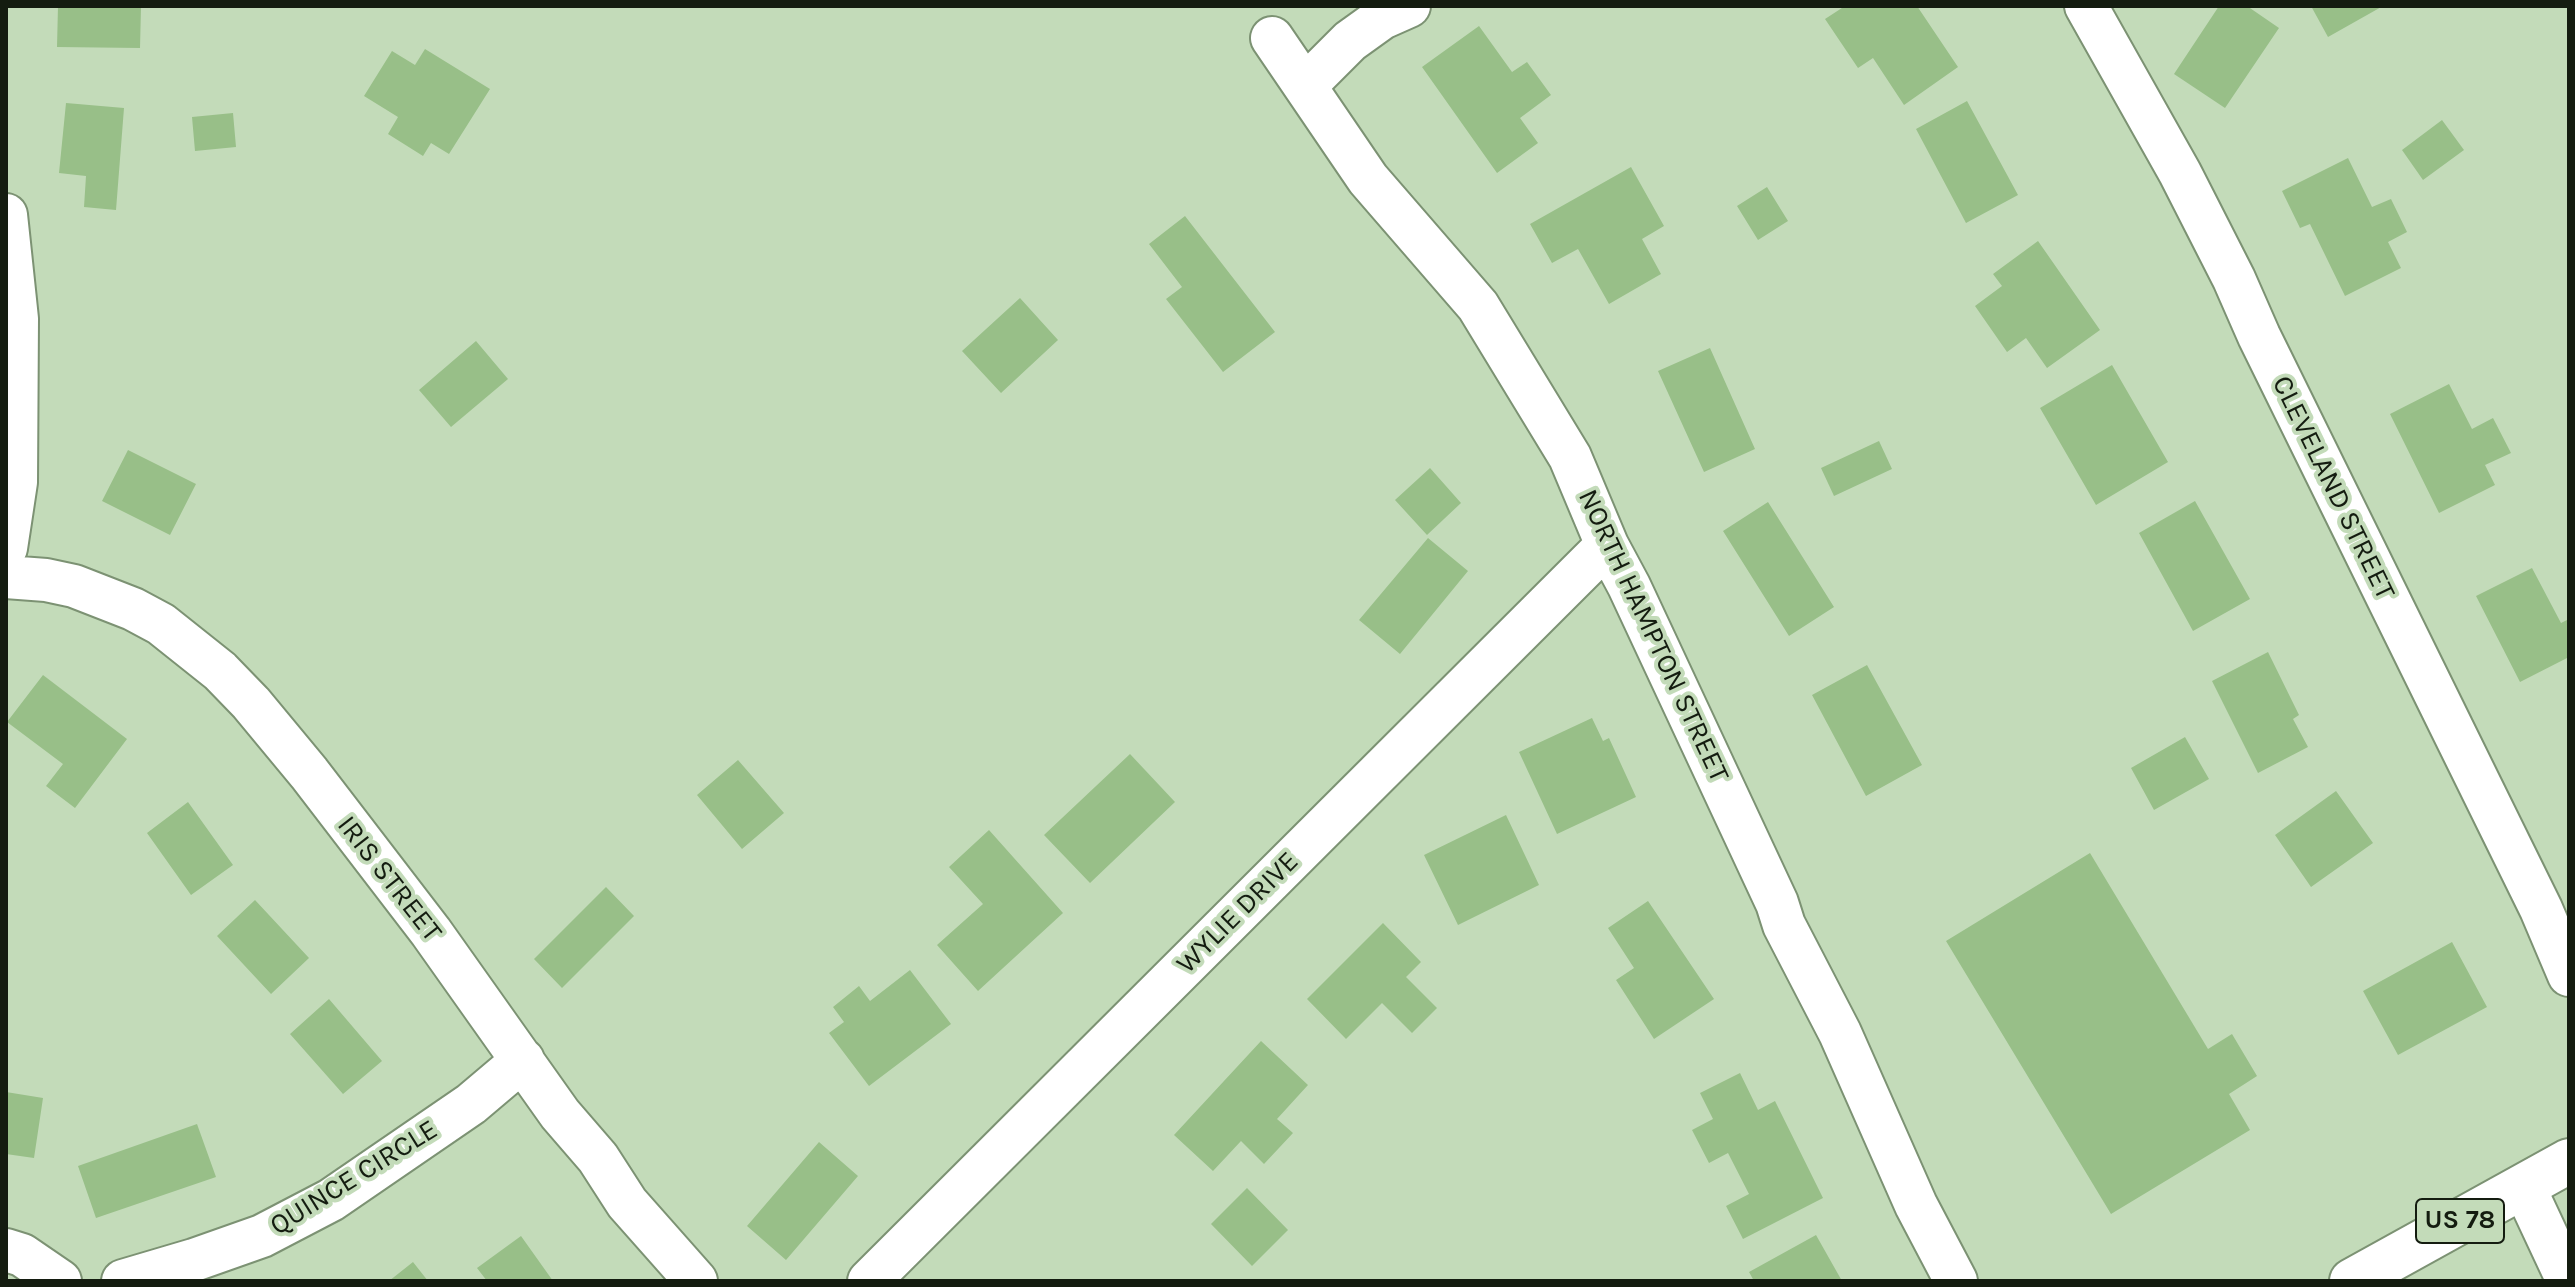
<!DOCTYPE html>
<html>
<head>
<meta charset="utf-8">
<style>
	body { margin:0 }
	#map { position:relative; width:2575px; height:1287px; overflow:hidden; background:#c3dbb9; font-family:Karla,sans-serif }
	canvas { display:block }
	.frame { position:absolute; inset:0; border:8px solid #141c10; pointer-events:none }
</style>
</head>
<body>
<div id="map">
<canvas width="2575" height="1287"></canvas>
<div class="frame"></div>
</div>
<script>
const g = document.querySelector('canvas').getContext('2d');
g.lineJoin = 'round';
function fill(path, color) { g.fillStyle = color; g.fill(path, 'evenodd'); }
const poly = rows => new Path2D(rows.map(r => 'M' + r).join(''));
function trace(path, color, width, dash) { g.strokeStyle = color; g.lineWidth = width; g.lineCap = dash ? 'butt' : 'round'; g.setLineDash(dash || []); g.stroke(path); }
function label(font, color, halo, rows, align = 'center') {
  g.font = font + ' Karla,sans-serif'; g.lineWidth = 8; g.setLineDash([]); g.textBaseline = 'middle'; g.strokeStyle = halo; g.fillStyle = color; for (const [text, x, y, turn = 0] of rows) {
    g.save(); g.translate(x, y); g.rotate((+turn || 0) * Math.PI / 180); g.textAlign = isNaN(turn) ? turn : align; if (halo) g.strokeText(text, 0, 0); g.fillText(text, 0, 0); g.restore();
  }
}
fill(poly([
	[58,6,141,6,140,48,57,47],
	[1845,6,1917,6,1958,67,1904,105,1873,58,1858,68,1825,19],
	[2219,6,2247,6,2279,28,2225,108,2174,74],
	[2311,6,2383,6,2328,37],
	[1479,26,1512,72,1527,62,1551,95,1520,118,1538,143,1497,173,1422,67],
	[425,49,490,89,449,154,431,143,423,156,388,134,398,117,364,96,392,51,415,65],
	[1967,101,2018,195,1966,223,1916,129],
	[66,103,124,108,116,210,84,207,86,176,59,173],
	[233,113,236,147,195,151,192,117],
	[2442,120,2464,150,2423,180,2402,150],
	[2348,158,2372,207,2391,199,2407,232,2388,242,2401,268,2345,296,2310,224,2300,228,2282,191],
	[1631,167,1664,226,1642,239,1661,274,1609,304,1578,249,1552,263,1530,224],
	[1767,187,1788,221,1758,240,1737,206],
	[1185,216,1275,332,1223,372,1166,299,1182,287,1149,244],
	[2038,241,2100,330,2047,368,2026,338,2007,352,1975,306,2002,286,1993,274],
	[1020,298,1058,340,1001,393,962,351],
	[476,341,508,379,451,427,419,390],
	[1710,348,1755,449,1704,472,1658,371],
	[2112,365,2168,462,2096,505,2040,408],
	[2449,384,2472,429,2493,418,2511,453,2485,465,2495,485,2439,513,2390,414],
	[1879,441,1892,469,1834,496,1821,468],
	[128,450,196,484,170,535,102,501],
	[1430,468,1461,503,1427,535,1395,500],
	[2195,501,2250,599,2193,631,2139,533],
	[1768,502,1834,607,1789,636,1723,531],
	[1428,538,1468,571,1400,654,1359,620],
	[2532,568,2561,623,2569,619,2569,657,2520,682,2476,596],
	[2268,652,2299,715,2293,719,2308,747,2258,773,2212,681],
	[1867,665,1922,765,1866,796,1812,695],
	[43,675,127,739,75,808,46,786,63,764,7,722],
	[1592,718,1603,741,1609,738,1636,797,1557,834,1519,752],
	[2185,737,2209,779,2154,810,2131,768],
	[1130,754,1175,802,1090,883,1044,835],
	[738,760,784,813,742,849,697,795],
	[2336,791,2373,843,2311,887,2275,835],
	[188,802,233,865,191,895,147,833],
	[1506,815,1539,885,1458,925,1424,855],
	[989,830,1063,913,978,991,937,945,983,904,949,867],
	[2090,853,2208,1049,2232,1034,2257,1076,2229,1094,2250,1130,2111,1214,1946,941],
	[606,887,634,916,562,988,534,959],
	[255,900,309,958,271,994,217,936],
	[1648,901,1714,999,1654,1039,1616,980,1634,968,1608,928],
	[1383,923,1421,962,1406,977,1437,1008,1412,1033,1382,1003,1346,1039,1307,999],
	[2452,942,2487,1007,2398,1055,2363,991],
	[910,970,951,1024,869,1086,829,1033,844,1022,833,1007,859,986,870,1001],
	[329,999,382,1061,343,1094,290,1034],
	[1261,1041,1308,1085,1277,1119,1293,1133,1264,1164,1241,1141,1213,1171,1174,1135],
	[1740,1073,1758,1110,1775,1101,1823,1198,1743,1239,1726,1206,1749,1194,1728,1153,1709,1163,1692,1130,1713,1119,1700,1093],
	[6,1092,43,1098,34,1158,6,1154],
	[197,1124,216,1177,96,1218,78,1166],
	[819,1142,858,1176,786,1260,747,1226],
	[1247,1188,1288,1230,1252,1266,1211,1224],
	[1816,1235,1842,1281,1754,1281,1749,1272],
	[521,1236,553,1281,487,1281,477,1268],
	[413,1262,428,1281,389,1281]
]), '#98bf88');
const minor = poly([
	[2086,6,2180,173,2234,279,2259,336,2541,909,2569,975],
	[1272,38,1368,179,1478,306,1570,457,1607,545,1629,586,1777,903,1784,925,1840,1033,1916,1205,1956,1281],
	[1305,86,1350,41,1382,18,1409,6],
	[6,215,17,319,16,482,6,548],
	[6,577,46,580,74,586,133,609,161,624,220,671,251,703,309,773,431,932,560,1114,598,1158,627,1203,696,1281],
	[2524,1187,2568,1281],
	[6,1250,22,1255,60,1281],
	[123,1281,194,1260,262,1236,331,1200,471,1104,523,1060],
	[869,1281,1607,545]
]);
const major = poly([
	[2352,1281,2569,1161]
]);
trace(minor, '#7c9273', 46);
trace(major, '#7c9273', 48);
trace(minor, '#fff', 42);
trace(major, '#fff', 44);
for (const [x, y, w] of [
	[2460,1221,88]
]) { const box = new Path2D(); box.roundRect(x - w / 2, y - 22, w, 44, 6); g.fillStyle = '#c3dbb9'; g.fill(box); trace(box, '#141c10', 2); }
label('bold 26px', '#141c10', null, [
	["US 78",2460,1221]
]);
label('28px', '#141c10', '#c3dbb9', [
	["CLEVELAND STREET",2333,488,64],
	["NORTH HAMPTON STREET",1653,636,65],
	["IRIS STREET",389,879,52],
	["WYLIE DRIVE",1238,913,-45],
	["QUINCE CIRCLE",354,1178,-32]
]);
</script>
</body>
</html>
